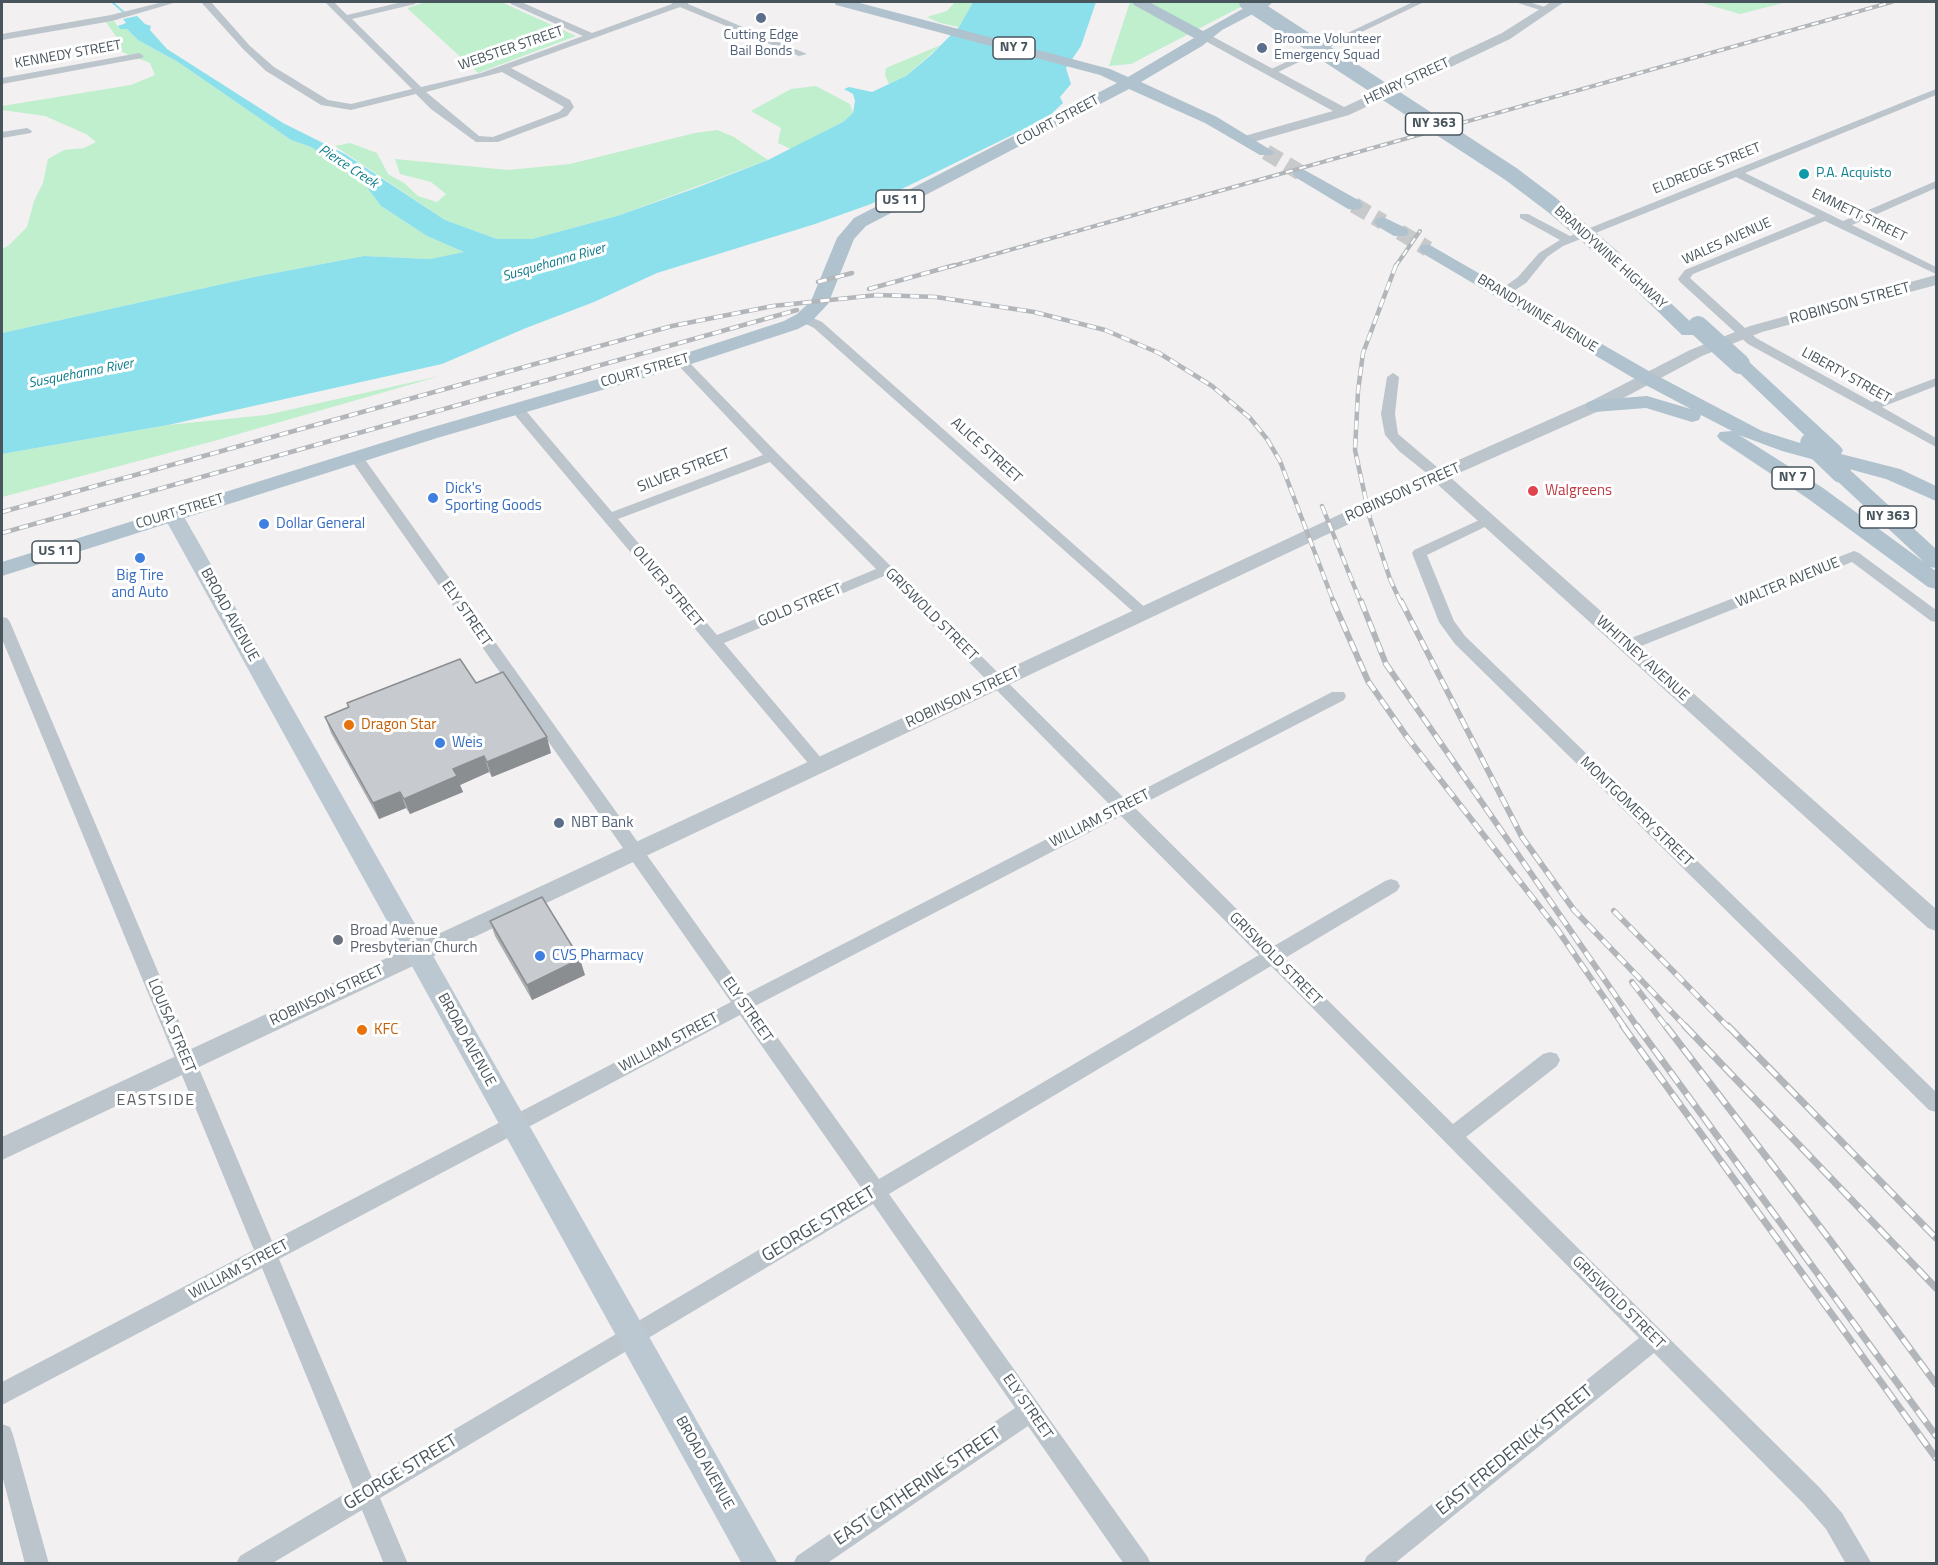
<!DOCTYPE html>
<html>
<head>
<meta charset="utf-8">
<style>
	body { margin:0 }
	#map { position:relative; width:1938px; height:1565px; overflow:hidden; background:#f2f0f0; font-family:"Titillium Web",sans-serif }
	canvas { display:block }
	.frame { position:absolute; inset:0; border:3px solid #48555d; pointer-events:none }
</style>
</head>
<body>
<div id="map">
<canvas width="1938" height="1565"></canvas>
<div class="frame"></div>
</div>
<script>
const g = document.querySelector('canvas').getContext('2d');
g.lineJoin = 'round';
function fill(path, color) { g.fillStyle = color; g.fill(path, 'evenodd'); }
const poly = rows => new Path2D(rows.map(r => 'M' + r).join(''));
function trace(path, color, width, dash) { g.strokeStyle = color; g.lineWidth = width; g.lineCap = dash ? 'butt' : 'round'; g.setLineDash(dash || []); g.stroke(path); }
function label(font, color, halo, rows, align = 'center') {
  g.font = font + ' "Titillium Web",sans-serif'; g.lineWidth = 6; g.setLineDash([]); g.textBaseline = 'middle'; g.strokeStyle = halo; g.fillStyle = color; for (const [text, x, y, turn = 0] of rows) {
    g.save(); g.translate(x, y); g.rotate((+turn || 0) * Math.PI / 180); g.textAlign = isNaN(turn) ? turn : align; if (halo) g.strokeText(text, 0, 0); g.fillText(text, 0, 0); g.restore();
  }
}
fill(poly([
	[426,2,501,2,576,36,478,73,407,8],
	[955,2,973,2,959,27,940,23,927,17,947,11],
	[1130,2,1250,2,1131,64,1109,66],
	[1699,2,1787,2,1740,14],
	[114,21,120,29,127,29,138,40,178,62,291,140,311,147,338,164,366,186,381,206,427,236,465,252,430,259,364,256,254,277,2,333,2,249,8,246,27,227,34,201,43,183,48,159,64,150,84,148,96,142,86,134,45,116,2,110,2,106,131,85,155,75,150,63,117,50,118,39,106,22],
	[941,45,906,76,889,84,885,75,886,68],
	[816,86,850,104,853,113,843,122,791,149,778,143,781,128,751,111,791,89],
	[717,130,734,137,768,160,617,216,532,239,497,239,445,220,335,146,350,143,377,153,388,174,404,183,418,196,437,202,446,194,431,182,400,174,395,159,508,170,570,164,695,133],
	[440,376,214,441,2,497,2,454,168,425,266,415]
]), '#bfefcd');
fill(poly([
	[973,2,1096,2,1081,46,1066,68,1071,84,1060,97,1063,103,1047,118,871,204,815,224,657,273,594,302,526,328,442,364,168,425,2,454,2,333,254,277,364,256,430,259,464,252,427,236,381,206,366,186,338,164,311,147,291,140,178,62,138,40,127,29,120,29,118,26,126,23,123,19,137,16,145,24,151,26,150,30,167,49,283,123,345,154,445,220,497,239,532,239,617,216,696,188,768,160,843,122,853,113,855,101,853,94,844,89,849,87,872,92,906,76,931,55,959,27]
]), '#8ce0ec');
trace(poly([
	[112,2,127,15]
]), '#8ce0ec', 2);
trace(poly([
	[1266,152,1301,173],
	[1354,205,1383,222],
	[1400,232,1428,249]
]), '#c8c9cb', 16, [16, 8]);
fill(poly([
	[163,2,177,2,112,21,2,40,2,34,111,15,163,2],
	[201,2,211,2,250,46,274,67,328,100,351,104,412,89,325,2,334,2,347,15,402,2,416,2,415,4,352,19,421,87,481,73,583,36,511,4,510,2,521,2,592,33,672,4,671,2,689,2,688,4,807,54,799,56,680,7,511,68,570,100,574,107,567,116,498,142,476,142,431,109,416,94,351,110,321,105,266,71,244,50,201,2],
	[502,72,564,107,559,112,493,137,479,136,426,92,502,72],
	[1413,2,1424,2,1274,74,1265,72,1413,2],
	[1515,2,1529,2,1551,9,1546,12,1515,2],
	[139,53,144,56,142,58,2,84,2,78,139,53],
	[1936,89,1936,95,1745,173,1843,221,1936,181,1936,188,1852,225,1936,267,1936,274,1825,221,1693,274,1690,278,1756,338,1872,402,1936,378,1936,386,1882,407,1936,438,1936,447,1748,344,1680,282,1678,279,1685,270,1816,216,1736,177,1563,246,1547,257,1526,283,1506,296,1502,297,1496,293,1518,277,1539,253,1560,240,1520,218,1520,214,1528,214,1570,236,1936,89],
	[27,128,32,131,31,133,2,138,2,132,27,128],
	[804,314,822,322,1148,610,1150,613,1148,616,1138,616,814,328,800,321,800,315,804,314],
	[681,357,685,358,777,453,1125,799,1332,692,1344,692,1346,696,1344,700,1135,808,1274,946,1385,881,1391,879,1397,881,1400,886,1397,891,1285,958,1453,1124,1543,1054,1550,1052,1557,1054,1560,1060,1557,1066,1466,1137,1820,1488,1842,1513,1872,1564,1846,1564,1826,1529,1804,1504,1654,1353,1394,1564,1363,1564,1367,1556,1639,1338,1271,966,889,1194,1147,1556,1151,1564,1124,1564,1028,1426,826,1564,793,1564,797,1556,1015,1408,873,1204,380,1498,408,1564,384,1564,362,1510,271,1564,236,1564,240,1556,353,1489,262,1268,2,1405,2,1382,254,1250,2,639,2,617,7,618,10,622,272,1241,731,1002,351,460,349,457,351,454,361,454,746,994,1111,806,884,576,724,643,827,765,825,769,819,771,813,769,509,408,516,404,521,405,612,512,763,455,677,364,675,361,681,357],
	[770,462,876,569,717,635,618,519,770,462],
	[1121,816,1259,955,879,1179,755,1006,1121,816],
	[740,1015,862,1189,372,1478,279,1259,740,1015],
	[1393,373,1399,377,1395,414,1398,434,1444,473,1446,476,1444,479,1434,479,1399,451,1385,435,1381,414,1387,377,1393,373],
	[1488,516,1493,517,1495,520,1493,523,1427,555,1454,621,1465,636,1936,1092,1936,1112,1929,1110,1455,644,1439,622,1412,553,1414,550,1488,516],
	[1854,551,1859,553,1936,610,1936,622,1931,621,1852,562,1631,650,1626,651,1618,646,1621,642,1854,551],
	[2,1424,10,1427,13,1435,49,1564,25,1564,2,1475,2,1424]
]), '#bcc5cc');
fill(poly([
	[1551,2,1564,2,1510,39,1349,115,1246,144,1239,140,1241,137,1333,111,1198,37,1200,34,1208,34,1344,107,1502,33,1551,2],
	[1936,275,1936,285,1762,332,1702,356,1601,410,1450,477,1936,909,1936,931,1928,928,1436,483,2,1160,2,1137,1418,478,1589,402,1690,350,1750,326,1936,275]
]), '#bcc5cc');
fill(poly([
	[173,509,180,511,183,515,778,1564,742,1564,163,515,166,511,173,509]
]), '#bcc8d1');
fill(poly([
	[834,2,856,2,1110,69,1128,77,1194,38,1134,5,1132,2,1149,2,1203,31,1255,2,1272,2,1270,5,1222,30,1202,46,1141,82,1217,117,1274,152,1272,155,1260,155,1205,123,1129,89,866,226,854,239,828,304,811,322,798,329,688,365,437,438,2,576,2,562,423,430,674,357,784,321,797,314,811,301,837,238,854,218,1117,83,1100,75,836,5,834,2],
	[1301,168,1360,201,1363,205,1360,209,1354,210,1348,209,1295,177,1293,173,1301,168],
	[1383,217,1406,228,1409,232,1406,236,1394,236,1377,226,1374,222,1377,218,1383,217],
	[1428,244,1654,374,1762,431,1819,449,1730,364,1733,360,1747,360,1840,446,1843,450,1841,454,1900,469,1936,486,1936,501,1886,479,1849,469,1936,549,1936,568,1930,567,1936,571,1936,589,1928,587,1807,498,1720,440,1717,436,1720,432,1732,431,1701,415,1699,420,1692,422,1646,408,1595,412,1588,410,1585,406,1588,402,1595,400,1647,396,1691,409,1640,382,1422,253,1419,249,1422,245,1428,244],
	[1739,435,1782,451,1841,467,1834,468,1830,473,1834,478,1924,562,1823,488,1739,435],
	[1613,253,1619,254,1696,327,1699,331,1696,335,1682,335,1607,262,1604,258,1607,254,1613,253]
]), '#b0c2ce');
const railFar3 = poly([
	[949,267,1892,2],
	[1395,267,1420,231]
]);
const railFar2 = poly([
	[1396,265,1363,353,1358,391,1355,450,1370,519,1390,579,1401,603],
	[818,282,852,273],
	[869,289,955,265],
	[1322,506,1361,603],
	[2,512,672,326,773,306,877,295,936,297,1034,312,1105,330,1159,353,1212,386,1250,418,1267,439,1280,461,1334,603],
	[2,533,797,310]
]);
const railFar1 = poly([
	[1333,601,1368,681,1407,737,1557,929,1625,1028],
	[1361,601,1386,664,1638,1028],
	[1401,601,1522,837,1574,910,1687,1028],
	[1614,911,1729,1028],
	[1632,982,1667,1028]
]);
const rail = poly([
	[1623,1026,1936,1458],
	[1637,1026,1936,1436],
	[1666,1026,1830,1240,1936,1384],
	[1685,1026,1936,1288],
	[1728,1026,1936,1238]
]);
trace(railFar3, '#b2b6ba', 4);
trace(railFar2, '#b2b6ba', 4.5);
trace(railFar1, '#b2b6ba', 6);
trace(rail, '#b2b6ba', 7);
trace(railFar3, '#fff', 2, [7]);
trace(railFar2, '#fff', 3, [9]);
trace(railFar1, '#fff', 4, [11]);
trace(rail, '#fff', 4.5, [14]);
trace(poly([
	[1247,2,1511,174,1552,205,1613,258]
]), '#b0c2ce', 16);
trace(poly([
	[1698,326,1740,364],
	[1810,443,1841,473]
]), '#b0c2ce', 20);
fill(poly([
	[476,683,551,753,492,777,489,772,460,785,463,792,410,814,406,808,379,819,331,733,325,717,348,708,347,703],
	[490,921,585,975,532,1000,495,936]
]), '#abafb2');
fill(poly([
	[547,737,551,753,492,777,487,762],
	[484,756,489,772,460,785,463,792,410,814,404,799,453,769],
	[400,792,406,808,379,819,373,803],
	[580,959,585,975,532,1000,527,985]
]), '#8b8e91');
const building = poly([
	[460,659,476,683,503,672,547,737,487,762,484,756,453,769,457,776,404,799,400,792,373,803,325,717,349,707,347,703,460,659],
	[542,897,580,959,527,985,490,921,542,897]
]);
fill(building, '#c7cbcf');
trace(building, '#8b8e91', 1.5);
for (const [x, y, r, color] of [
	[761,18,6,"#5c6f8a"],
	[1262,48,6,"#5c6f8a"],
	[1804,174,6,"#0f9aa8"],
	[1533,491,6,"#e0444e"],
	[433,498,6,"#3f7fe0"],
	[264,524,6,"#3f7fe0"],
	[140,558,6,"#3f7fe0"],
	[349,725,6,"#e8710a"],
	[440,743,6,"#3f7fe0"],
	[559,823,6,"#5c6f8a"],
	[338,940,6,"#6b7280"],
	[540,956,6,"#3f7fe0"],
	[362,1030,6,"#e8710a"]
]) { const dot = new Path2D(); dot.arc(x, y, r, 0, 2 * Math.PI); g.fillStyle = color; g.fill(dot); trace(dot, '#fff', 2); }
label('14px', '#4e5e75', '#fff', [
	["Cutting Edge",761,36],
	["Bail Bonds",761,52],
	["Broome Volunteer",1274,40,"left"],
	["Emergency Squad",1274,56,"left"]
]);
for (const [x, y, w] of [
	[1014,48,42],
	[1434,124,57],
	[900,201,48],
	[1793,478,42],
	[1888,517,57],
	[56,552,48]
]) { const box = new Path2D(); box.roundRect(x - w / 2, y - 11, w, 22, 4.5); g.fillStyle = '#fff'; g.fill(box); trace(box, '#48555d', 1.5); }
label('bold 14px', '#48555d', null, [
	["NY 7",1014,48],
	["NY 363",1434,124],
	["US 11",900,201],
	["NY 7",1793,478],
	["NY 363",1888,517],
	["US 11",56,552]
]);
label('14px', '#48555d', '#fff', [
	["WEBSTER STREET",511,49,-19],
	["KENNEDY STREET",68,55,-10],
	["HENRY STREET",1407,82,-25],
	["COURT STREET",1058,121,-28],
	["ELDREDGE STREET",1707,169,-22],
	["EMMETT STREET",1859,216,26],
	["WALES AVENUE",1727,242,-24],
	["BRANDYWINE HIGHWAY",1610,258,42],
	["BRANDYWINE AVENUE",1537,314,31],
	["COURT STREET",645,371,-16],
	["LIBERTY STREET",1846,376,29],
	["COURT STREET",180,512,-17]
]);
label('italic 14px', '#0e7d8c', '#fff', [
	["Pierce Creek",348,167,33],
	["Susquehanna River",554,263,-16],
	["Susquehanna River",81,374,-11]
]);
label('14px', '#0d838f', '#fff', [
	["P.A. Acquisto",1816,174]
], 'left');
label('15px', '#48555d', '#fff', [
	["ROBINSON STREET",1850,304,-15],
	["ALICE STREET",986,451,42],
	["SILVER STREET",684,471,-21],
	["ROBINSON STREET",1403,493,-24],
	["WALTER AVENUE",1788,583,-22],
	["OLIVER STREET",667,587,50],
	["GOLD STREET",800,606,-23],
	["ELY STREET",466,614,55],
	["BROAD AVENUE",229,615,61],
	["GRISWOLD STREET",931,615,45],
	["WHITNEY AVENUE",1642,659,42],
	["ROBINSON STREET",963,698,-25],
	["MONTGOMERY STREET",1636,812,44],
	["WILLIAM STREET",1100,819,-27],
	["GRISWOLD STREET",1275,959,45],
	["ROBINSON STREET",327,996,-25],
	["ELY STREET",747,1010,55],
	["LOUISA STREET",171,1026,67],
	["BROAD AVENUE",466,1040,61],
	["WILLIAM STREET",669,1043,-28],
	["WILLIAM STREET",239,1270,-28],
	["GRISWOLD STREET",1618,1303,45],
	["ELY STREET",1027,1407,55],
	["BROAD AVENUE",704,1463,61]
]);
label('15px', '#366cbe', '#fff', [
	["Dick's",445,489],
	["Sporting Goods",445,506],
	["Dollar General",276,524],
	["Big Tire",140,576,"center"],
	["and Auto",140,593,"center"],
	["Weis",452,743],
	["CVS Pharmacy",552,956]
], 'left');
label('15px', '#be3a42', '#fff', [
	["Walgreens",1545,491]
], 'left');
label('15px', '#c56008', '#fff', [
	["Dragon Star",361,725],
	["KFC",374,1030]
], 'left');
label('15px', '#4e5e75', '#fff', [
	["NBT Bank",571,823]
], 'left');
label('15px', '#5b616d', '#fff', [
	["Broad Avenue",350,931],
	["Presbyterian Church",350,948]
], 'left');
g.letterSpacing = '1.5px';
label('16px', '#5c6165', '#fff', [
	["EASTSIDE",156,1101]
]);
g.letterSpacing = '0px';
label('18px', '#48555d', '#fff', [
	["GEORGE STREET",819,1225,-31],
	["EAST FREDERICK STREET",1515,1451,-39],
	["GEORGE STREET",401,1473,-31],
	["EAST CATHERINE STREET",918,1487,-34]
]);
</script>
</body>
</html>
